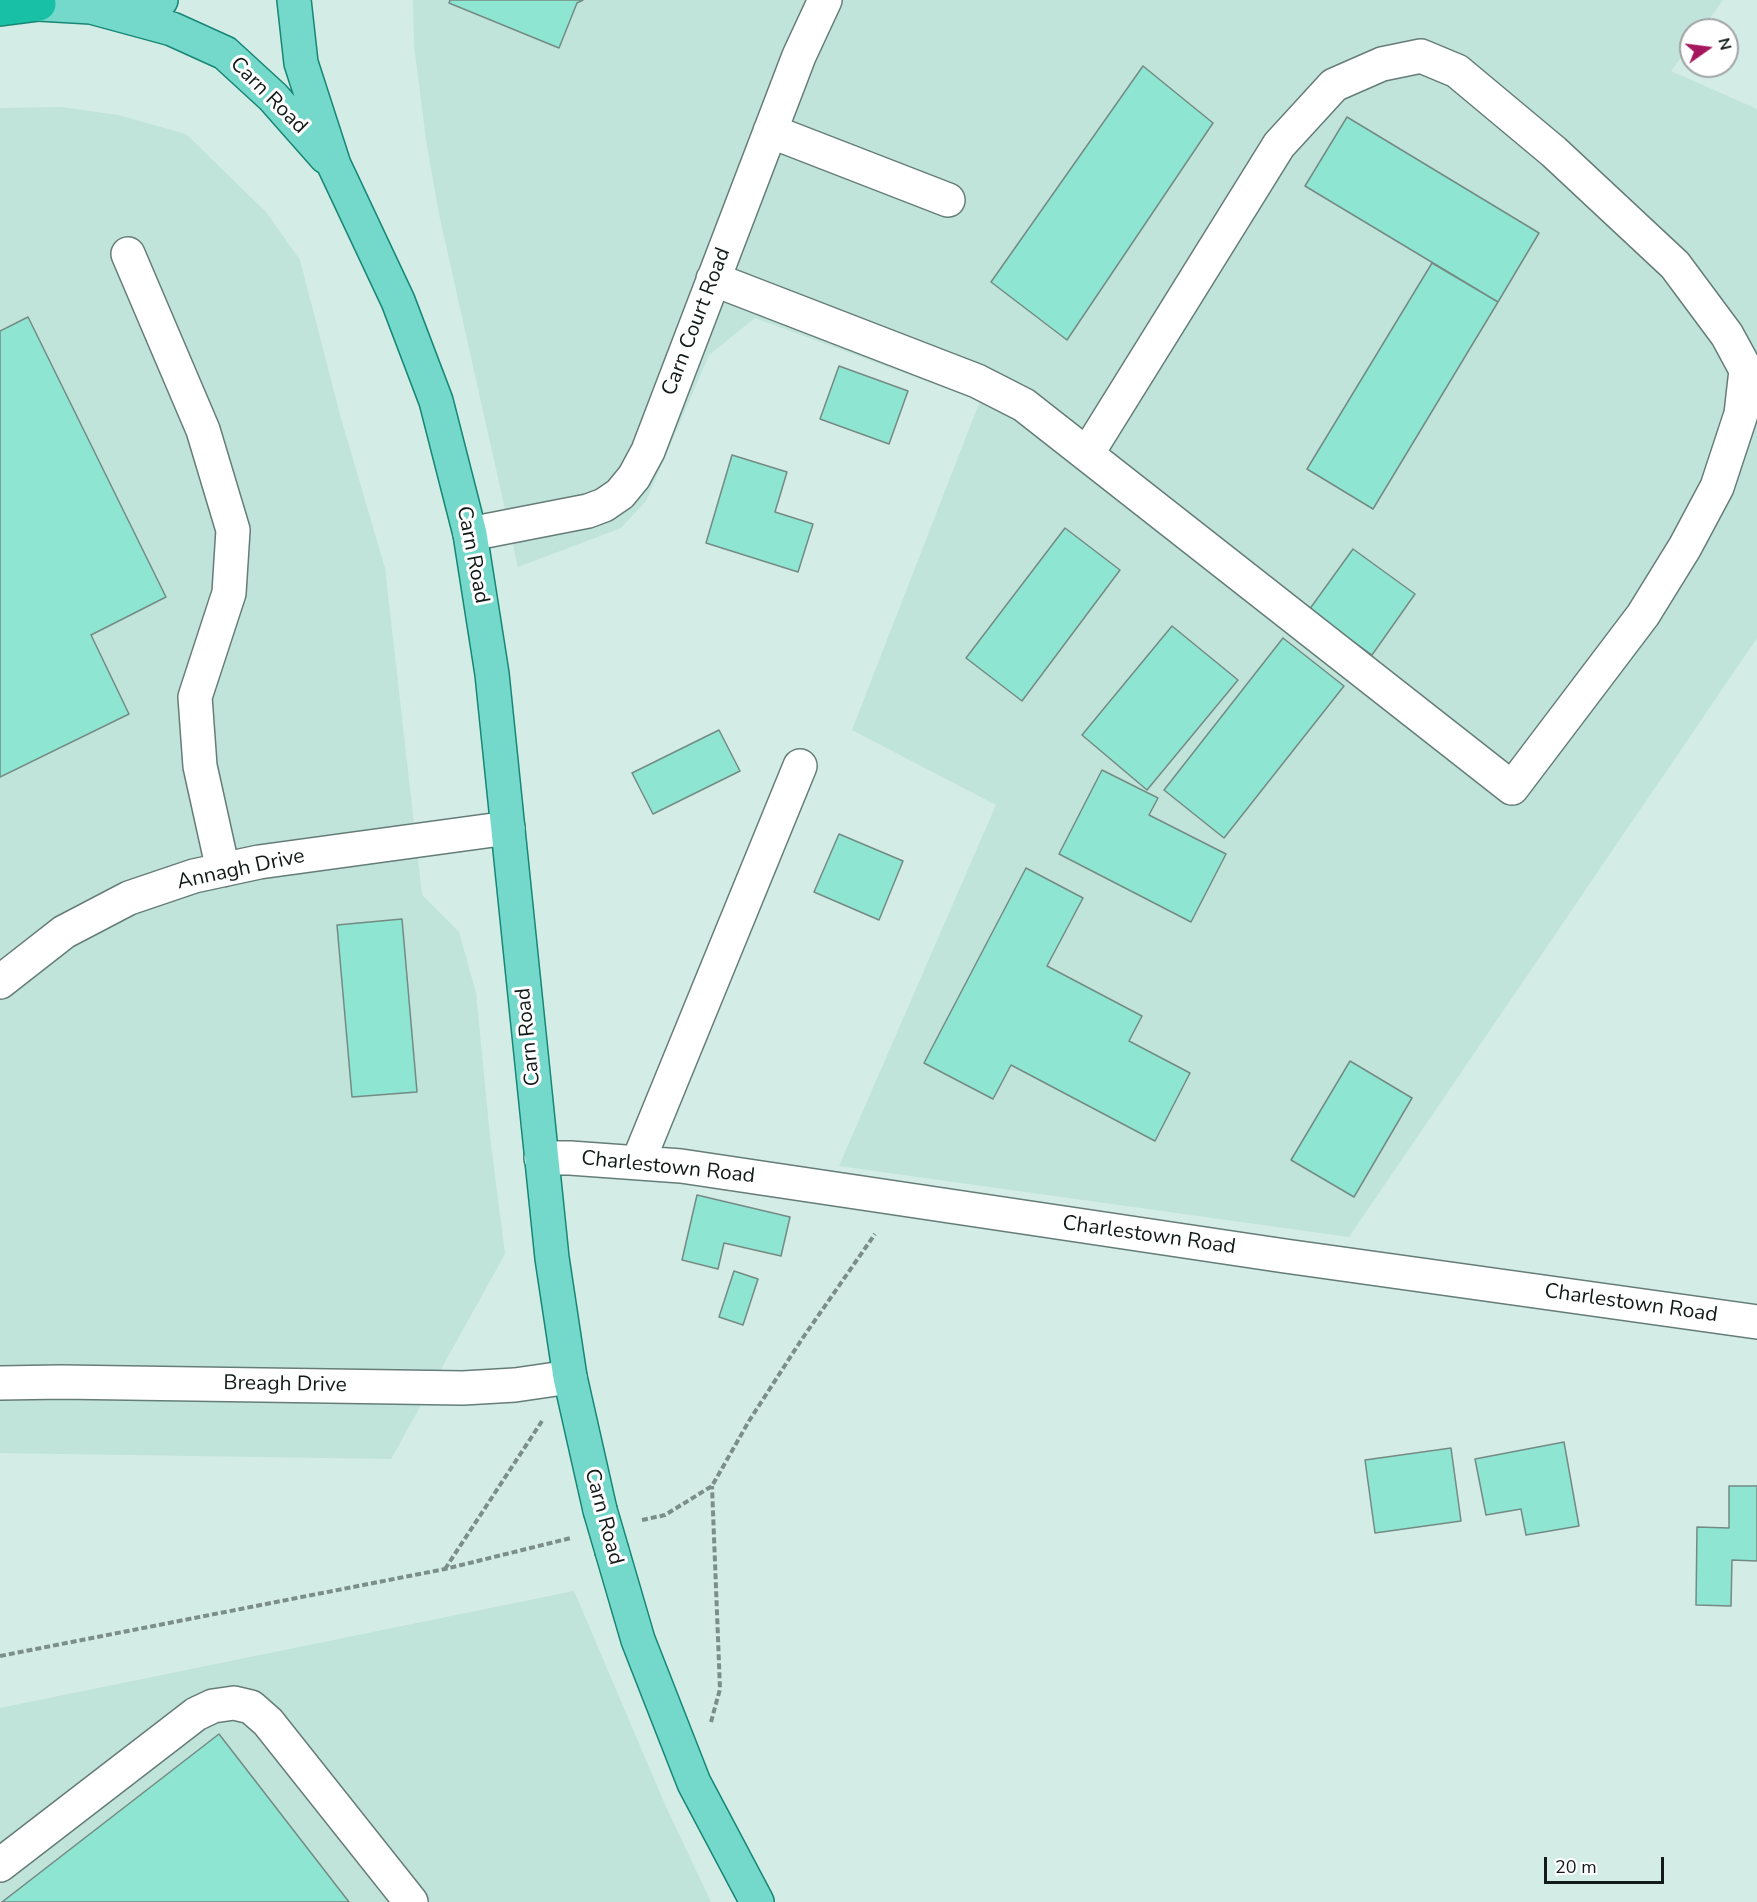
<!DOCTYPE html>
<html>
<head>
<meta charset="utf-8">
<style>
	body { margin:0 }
	#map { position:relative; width:1757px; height:1902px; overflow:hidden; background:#d3ece5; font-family:"Nunito Sans",sans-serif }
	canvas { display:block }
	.north { position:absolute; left:1679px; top:18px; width:60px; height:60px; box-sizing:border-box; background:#fff; border:2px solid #a0a4a3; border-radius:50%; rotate:76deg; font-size:16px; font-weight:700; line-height:24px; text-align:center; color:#121b19 }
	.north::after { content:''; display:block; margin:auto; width:21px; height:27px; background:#a4175c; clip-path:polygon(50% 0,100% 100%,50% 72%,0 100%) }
	.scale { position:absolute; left:1544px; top:1857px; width:120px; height:27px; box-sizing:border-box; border:3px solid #121b19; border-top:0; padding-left:8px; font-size:18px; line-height:21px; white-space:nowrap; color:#121b19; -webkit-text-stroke:4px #fff; paint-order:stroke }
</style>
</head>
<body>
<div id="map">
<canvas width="1757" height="1902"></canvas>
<div class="north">N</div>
<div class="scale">20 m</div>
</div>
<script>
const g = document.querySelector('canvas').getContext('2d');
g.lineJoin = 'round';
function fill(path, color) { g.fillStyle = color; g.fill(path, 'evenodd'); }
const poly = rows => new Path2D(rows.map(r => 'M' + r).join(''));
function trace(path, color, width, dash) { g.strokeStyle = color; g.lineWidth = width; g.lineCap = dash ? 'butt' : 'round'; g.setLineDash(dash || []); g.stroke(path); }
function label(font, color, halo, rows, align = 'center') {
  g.font = font + ' "Nunito Sans",sans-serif'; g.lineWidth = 6; g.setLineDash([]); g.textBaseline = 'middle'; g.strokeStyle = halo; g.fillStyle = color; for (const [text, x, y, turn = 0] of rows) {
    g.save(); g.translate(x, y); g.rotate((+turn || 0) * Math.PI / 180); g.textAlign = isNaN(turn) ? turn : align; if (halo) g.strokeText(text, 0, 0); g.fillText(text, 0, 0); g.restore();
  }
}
fill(poly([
	[413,0,1723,0,1701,30,1691,30,1691,44,1671,71,1757,109,1757,638,1349,1237,839,1166,996,805,852,730,980,401,755,318,709,355,646,501,621,528,518,567,439,214,426,139,414,45],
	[61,107,118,115,186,134,266,212,300,260,340,415,385,568,422,895,459,932,476,993,490,1137,505,1254,391,1459,0,1453,0,108],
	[574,1591,666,1807,711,1902,0,1902,0,1708]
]), '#c0e3da');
const building = poly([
	[450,0,583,0,577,3,559,48,449,3,450,0],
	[1143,66,1213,123,1067,340,991,282,1143,66],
	[1347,117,1539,233,1498,302,1305,186,1347,117],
	[1432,263,1498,302,1373,509,1307,469,1432,263],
	[28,317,166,597,91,635,129,714,0,777,0,331,28,317],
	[839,366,908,391,889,444,820,419,839,366],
	[732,455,787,472,775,512,813,524,798,572,706,543,732,455],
	[1065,528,1120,570,1022,701,966,658,1065,528],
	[1353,549,1415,594,1372,655,1309,610,1353,549],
	[1172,626,1238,680,1147,790,1082,735,1172,626],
	[1283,638,1344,686,1224,838,1164,790,1283,638],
	[719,730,740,771,653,814,632,773,719,730],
	[1102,770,1158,798,1149,815,1226,854,1191,922,1059,854,1102,770],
	[839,834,903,861,879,920,814,892,839,834],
	[1026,868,1083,898,1047,966,1142,1016,1129,1041,1190,1073,1155,1141,1011,1065,993,1099,924,1063,1026,868],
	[402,919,417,1092,352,1097,337,925,402,919],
	[1350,1061,1412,1098,1354,1197,1291,1160,1350,1061],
	[697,1195,790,1217,781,1256,724,1243,718,1269,682,1260,697,1195],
	[734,1271,758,1279,743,1325,719,1317,734,1271],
	[1564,1442,1579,1526,1526,1535,1521,1509,1486,1515,1475,1459,1564,1442],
	[1451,1448,1461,1521,1375,1533,1365,1460,1451,1448],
	[1729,1486,1757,1486,1757,1561,1732,1560,1731,1606,1696,1605,1697,1527,1729,1528,1729,1486],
	[219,1734,349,1902,2,1902,219,1734]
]);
fill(building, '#8ee5d2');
trace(building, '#748b85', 1.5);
const minor = poly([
	[770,131,948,200],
	[128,254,203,430,233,530,229,593,195,697,200,766,223,870],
	[713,279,977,381,1024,405,1512,788,1643,615,1685,547,1717,487,1741,414,1746,370,1727,335,1675,265,1554,152,1457,71,1421,56,1382,64,1334,85,1279,145,1087,454],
	[470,534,588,511,604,505,620,494,634,477,648,451,799,56,825,0],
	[0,982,64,932,129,898,194,876,259,862,508,828],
	[541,1158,570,1158,681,1166,1285,1256,1757,1322],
	[638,1162,800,766],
	[0,1383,61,1382,463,1388,515,1385,570,1377],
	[0,1865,196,1714,213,1706,234,1703,251,1707,268,1722,411,1902]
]);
const major = poly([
	[27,0,39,4,91,7,161,0],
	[294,0,301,63,334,165,398,301,436,401,470,534,492,674,552,1258,570,1377,600,1510],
	[91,7,172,29,225,53,273,97,326,157],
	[612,1551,638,1640,694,1783,757,1902]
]);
const highway = poly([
	[0,9,39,4]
]);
trace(minor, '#667d77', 36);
trace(major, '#168675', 36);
trace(highway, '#168675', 36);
trace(poly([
	[642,1520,665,1515,712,1486,749,1421,802,1339,875,1234],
	[445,1569,542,1421],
	[0,1656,445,1569,571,1538],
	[711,1722,720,1689,712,1486]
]), '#7c8e89', 4, [6, 3]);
trace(minor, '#fff', 33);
trace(major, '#74d9ca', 33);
trace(highway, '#18c0a6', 33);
const majorBridge = poly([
	[600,1510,612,1551]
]);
trace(majorBridge, '#168675', 36, []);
trace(majorBridge, '#74d9ca', 33);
label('21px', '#121b19', '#fff', [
	["Carn Road",268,96,45],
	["Carn Court Road",697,322,-69],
	["Carn Road",472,555,79],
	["Annagh Drive",241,870,-12],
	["Carn Road",529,1037,-96],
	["Charlestown Road",668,1168,6],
	["Charlestown Road",1149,1236,8],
	["Charlestown Road",1631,1304,8],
	["Breagh Drive",285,1385,1],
	["Carn Road",603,1517,75]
]);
</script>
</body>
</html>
